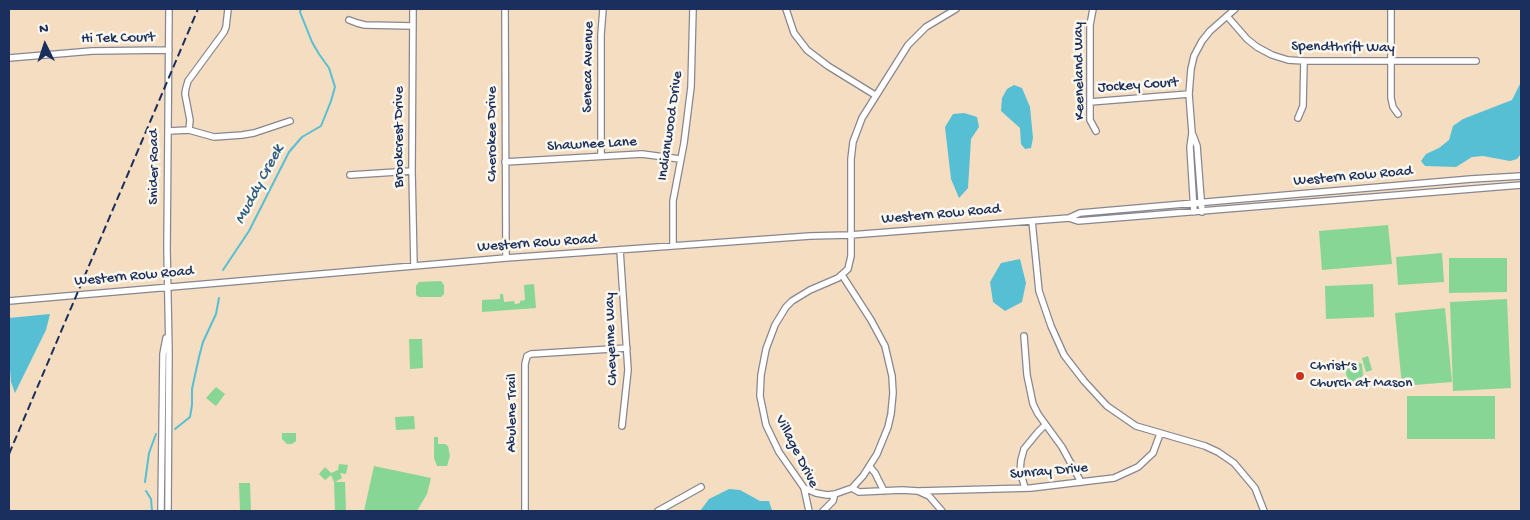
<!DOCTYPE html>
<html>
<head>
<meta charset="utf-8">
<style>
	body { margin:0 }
	#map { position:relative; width:1530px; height:520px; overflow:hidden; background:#f4ddc1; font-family:"Gochi Hand",sans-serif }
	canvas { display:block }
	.frame { position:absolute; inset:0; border:10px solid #1b2f5e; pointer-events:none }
	.north { position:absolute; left:20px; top:20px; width:50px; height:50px; -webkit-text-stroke:4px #fbf7ec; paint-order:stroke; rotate:356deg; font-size:14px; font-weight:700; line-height:20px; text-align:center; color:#1b2f5e }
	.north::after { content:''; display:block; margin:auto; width:18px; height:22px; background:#1b2f5e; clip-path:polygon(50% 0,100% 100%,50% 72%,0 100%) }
</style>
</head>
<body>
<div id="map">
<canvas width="1530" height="520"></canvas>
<div class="frame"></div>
<div class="north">N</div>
</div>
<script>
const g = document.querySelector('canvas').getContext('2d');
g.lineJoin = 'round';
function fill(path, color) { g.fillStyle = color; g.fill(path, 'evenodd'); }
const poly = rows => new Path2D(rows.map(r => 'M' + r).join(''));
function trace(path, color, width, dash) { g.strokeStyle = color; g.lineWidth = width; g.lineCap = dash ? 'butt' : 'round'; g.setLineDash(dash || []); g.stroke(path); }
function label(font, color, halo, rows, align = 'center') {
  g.font = font + ' "Gochi Hand",sans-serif'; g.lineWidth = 5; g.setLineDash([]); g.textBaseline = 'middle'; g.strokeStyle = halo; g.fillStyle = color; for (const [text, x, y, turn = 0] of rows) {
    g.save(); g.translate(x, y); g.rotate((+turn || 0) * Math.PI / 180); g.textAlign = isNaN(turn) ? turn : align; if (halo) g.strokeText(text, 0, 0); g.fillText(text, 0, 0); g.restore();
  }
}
fill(poly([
	[1388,225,1392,264,1322,270,1319,231],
	[1442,253,1444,282,1398,285,1396,257],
	[1507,258,1507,292,1449,293,1449,258],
	[441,281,444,285,444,294,441,297,419,297,416,295,416,286,419,282],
	[534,284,536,308,482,312,482,300,500,299,500,294,503,294,504,302,514,301,515,304,520,303,520,301,525,300,524,285],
	[1373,284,1374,317,1326,319,1325,286],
	[1507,299,1511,388,1453,391,1450,302],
	[1445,308,1452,382,1402,386,1395,313],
	[409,339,422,339,423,368,410,369],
	[1368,356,1372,370,1366,372,1362,358],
	[1355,361,1362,364,1363,375,1358,382,1347,380,1346,372,1341,372,1340,368,1345,367,1347,363],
	[216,387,225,394,216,406,206,398],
	[1407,396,1495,396,1495,439,1407,439],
	[414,416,415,429,396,430,395,417],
	[282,433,296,433,296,441,292,444,287,444,282,439],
	[434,437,438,437,438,444,445,444,448,446,450,456,447,466,437,466,434,458],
	[339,464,348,465,346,474,340,473,342,478,335,482,345,482,346,511,335,511,334,482,331,475,325,480,319,474,325,467,331,473,338,470],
	[374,466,431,478,427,494,417,511,364,511],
	[239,483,250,483,251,511,240,511]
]), '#87d695');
fill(poly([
	[1521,82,1521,154,1517,159,1510,161,1483,156,1472,157,1456,167,1425,166,1421,161,1426,154,1439,148,1449,140,1453,126,1463,119,1512,100],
	[1014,85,1022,88,1030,107,1033,138,1031,148,1025,149,1021,144,1020,128,1001,111,1002,98,1007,89],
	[964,113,977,117,979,127,971,139,968,188,959,198,951,179,945,127,953,114],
	[1020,259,1026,283,1022,302,1005,311,993,302,990,282,1001,263],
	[50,314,46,330,15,393,11,382,9,356,9,318],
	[729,489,740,490,760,501,769,501,772,510,775,511,700,511,709,499]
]), '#56bfd3');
trace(poly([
	[223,270,249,231,289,152,302,137,321,126,331,101,335,87,329,68,319,54,312,42,300,12,301,9],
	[175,429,190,417,192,405,192,389,199,357,203,342,216,314,219,298],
	[145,482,149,453,156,434],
	[146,491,151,499,152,511]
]), '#56bfd3', 2);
const minor = poly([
	[413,9,412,171,414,266],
	[505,9,506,258],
	[786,9,794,33,807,50,828,66,875,95],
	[1093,9,1090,25,1090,120,1096,131],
	[1391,9,1391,98,1393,107,1398,114],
	[1227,16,1247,39,1257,47,1272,55,1288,60,1304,61,1476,61],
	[349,20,357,23,365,25,413,26],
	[9,58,92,51,169,50],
	[1090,102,1189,94],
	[1298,118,1303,106,1304,61],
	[189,130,190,120,185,94,186,88,188,81,224,32,226,27,228,9],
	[168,131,189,130,214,137,242,135,254,133,290,121],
	[1193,135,1197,146,1202,212],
	[601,156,601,35,603,9],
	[505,162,642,154,680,159],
	[350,175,412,171],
	[1194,212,1190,147,1192,133,1189,94,1191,69,1194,56,1202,41,1210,31,1235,9],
	[1069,218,1078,221,1521,185],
	[1032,221,1039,291,1051,326,1064,355,1084,381,1107,406,1136,426,1205,446,1218,452,1234,463,1255,488,1264,511],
	[673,246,673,201,684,143,691,87,693,9],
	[620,250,628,370,622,426],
	[9,301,506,258,810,236,850,235,1069,218,1080,213,1471,179,1521,176],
	[1024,336,1027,375,1033,404,1038,414,1062,447,1081,482],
	[870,467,875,473,884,491],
	[804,488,816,493,827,495,835,494,852,488,863,476,877,454,888,427,891,414,893,393,892,376,885,346,871,320,842,275],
	[852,488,859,492,902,490,918,491,929,496,942,511],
	[1025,488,1020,471,1021,460,1024,449,1038,432,1045,425],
	[918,491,1031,488,1114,478,1138,467,1153,453,1160,434],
	[161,511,163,354,166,338],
	[168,511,169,353,167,249,169,9],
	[525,511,525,364,527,356,531,354,627,348],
	[658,511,701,487],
	[809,511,804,488,779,452,766,425,760,396,761,375,766,349,775,325,786,307,792,301,810,290,838,278,848,269,851,256,851,159,853,142,862,118,908,45,926,27,956,9],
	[823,511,833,501,835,494]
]);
trace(minor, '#888690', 8);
trace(minor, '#fff', 5.5);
trace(poly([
	[9,454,198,9]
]), '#1b2f5e', 2, [8, 4]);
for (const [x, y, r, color] of [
	[1300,376,5,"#c8321e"]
]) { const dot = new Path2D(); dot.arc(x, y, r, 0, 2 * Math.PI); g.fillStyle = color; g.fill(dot); trace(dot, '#fbf7ec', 2); }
label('15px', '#1b2f5e', '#fbf7ec', [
	["Hi Tek Court",118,39,-1],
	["Spendthrift Way",1343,48,1],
	["Seneca Avenue",589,67,-89],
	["Keeneland Way",1080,71,-91],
	["Jockey Court",1138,86,-4],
	["Indianwood Drive",671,126,-82],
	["Cherokee Drive",493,134,-90],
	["Brookcrest Drive",400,137,-90],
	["Shawnee Lane",592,145,-3],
	["Snider Road",155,167,-90],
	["Western Row Road",1353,177,-5],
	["Western Row Road",941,215,-5],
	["Western Row Road",537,244,-4],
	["Western Row Road",134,277,-5],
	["Cheyenne Way",612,339,-92],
	["Abulene Trail",513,413,-90],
	["Village Drive",796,452,63],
	["Sunray Drive",1049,472,-5]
]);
label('15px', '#1b2f5e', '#fbf7ec', [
	["Christ’s",1310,367],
	["Church at Mason",1310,384]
], 'left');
label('italic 16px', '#2d5a81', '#fbf7ec', [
	["Muddy Creek",260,185,-62]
]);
</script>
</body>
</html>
